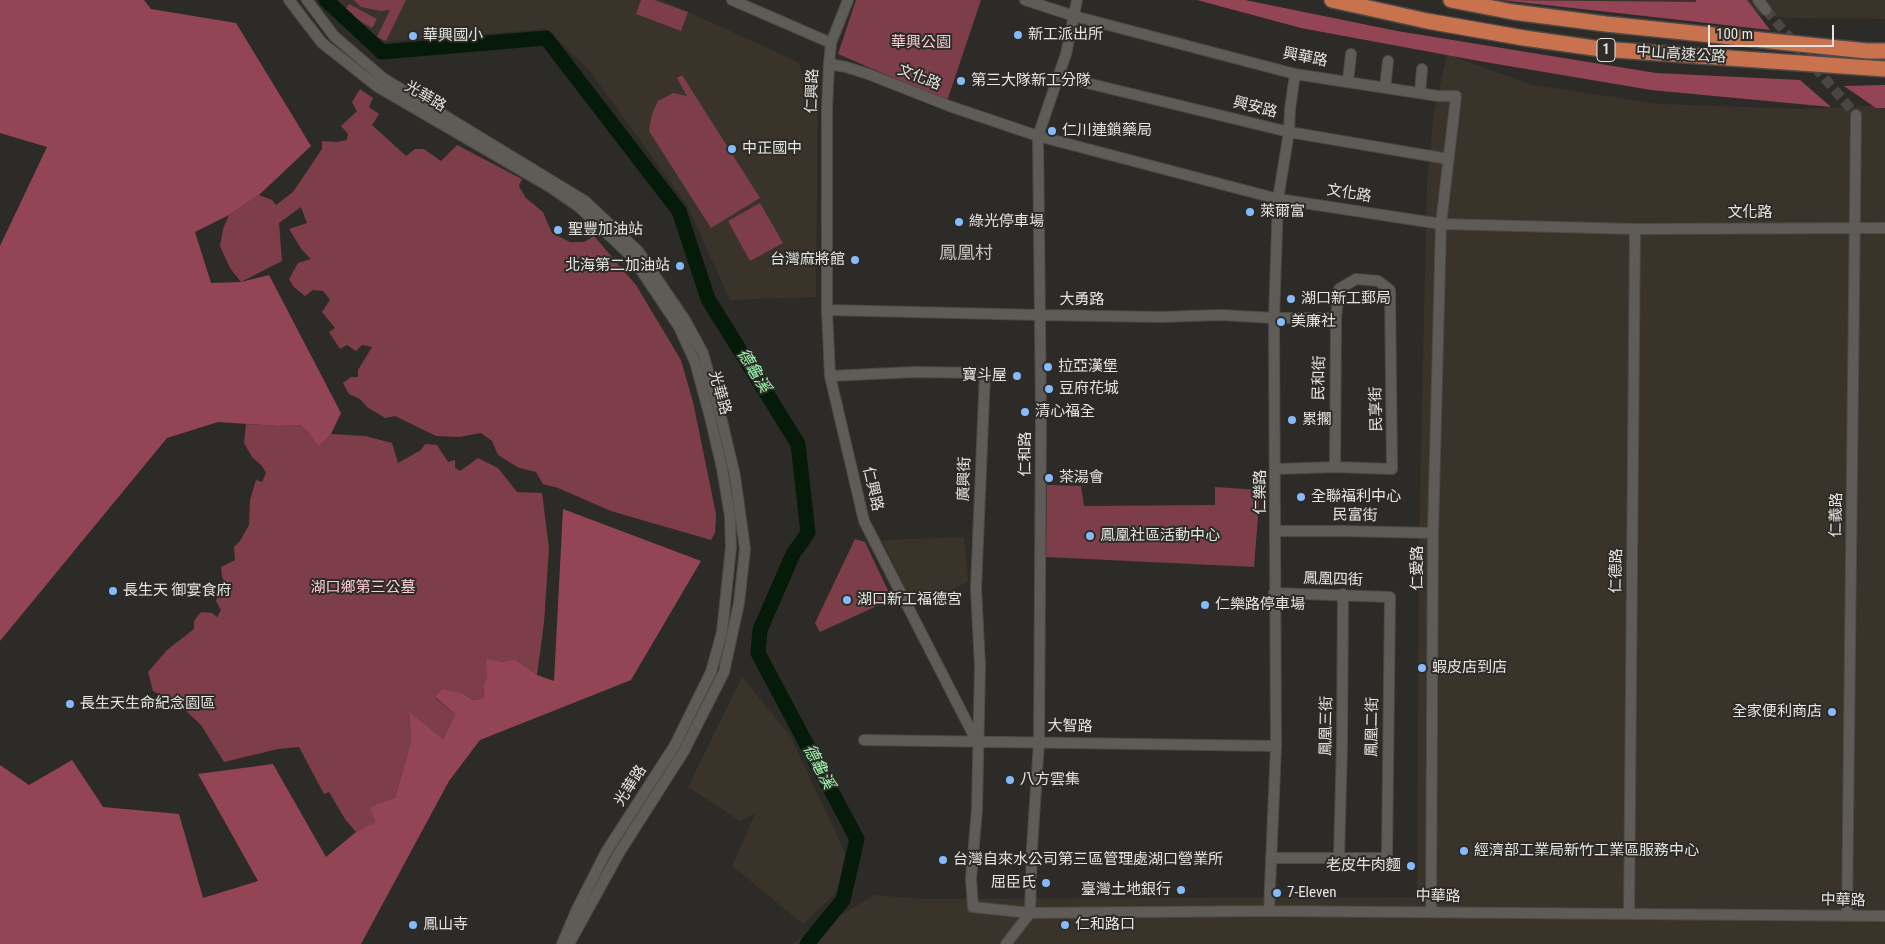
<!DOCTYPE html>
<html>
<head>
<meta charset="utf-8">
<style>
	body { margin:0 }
	#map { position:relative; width:1885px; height:944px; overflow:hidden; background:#2d2b27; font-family:"Roboto Condensed",sans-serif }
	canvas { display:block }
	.scale { position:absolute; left:1708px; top:25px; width:126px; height:22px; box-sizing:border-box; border:2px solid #e6e4e1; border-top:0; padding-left:6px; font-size:15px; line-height:18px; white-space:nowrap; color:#e6e4e1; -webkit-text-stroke:4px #2d2b27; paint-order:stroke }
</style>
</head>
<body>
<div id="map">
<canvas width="1885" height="944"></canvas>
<div class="scale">100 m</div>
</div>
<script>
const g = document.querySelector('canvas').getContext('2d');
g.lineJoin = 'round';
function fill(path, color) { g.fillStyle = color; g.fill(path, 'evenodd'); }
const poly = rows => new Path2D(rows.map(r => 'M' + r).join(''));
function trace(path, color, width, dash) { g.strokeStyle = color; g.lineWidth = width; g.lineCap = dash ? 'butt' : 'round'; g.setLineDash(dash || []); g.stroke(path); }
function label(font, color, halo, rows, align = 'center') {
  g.font = font + ' "Roboto Condensed","Noto Sans TC",sans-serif'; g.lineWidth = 4; g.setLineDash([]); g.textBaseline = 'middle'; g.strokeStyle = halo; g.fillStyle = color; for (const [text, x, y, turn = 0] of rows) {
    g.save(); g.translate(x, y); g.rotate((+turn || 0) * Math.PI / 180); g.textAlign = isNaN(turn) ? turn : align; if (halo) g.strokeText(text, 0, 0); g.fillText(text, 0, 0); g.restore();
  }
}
fill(poly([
	[331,0,662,0,798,62,810,92,818,93,816,297,730,300,687,205,589,70,546,29,374,43],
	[1549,0,1885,0,1885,19,1793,18],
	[1447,54,1532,85,1660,104,1803,109,1885,105,1885,944,791,944,875,895,923,899,1417,897,1419,543,1427,182,1434,111],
	[964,537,968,582,914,606,882,540],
	[742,677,791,737,845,852,839,890,803,924,732,866,755,814,740,821,688,787]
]), '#39332a');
fill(poly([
	[354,0,406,0,386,41,377,37,390,10,381,11,361,7],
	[641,0,654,0,688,12,681,31,636,14],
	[856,0,981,0,947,101,838,54],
	[349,4,377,19,372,28,344,12],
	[682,75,760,198,711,228,649,131,652,114,658,101,673,93,687,96,677,78],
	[360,89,373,98,369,107,379,114,372,125,406,156,415,149,424,149,441,161,457,145,522,179,519,186,526,198,543,212,552,233,570,242,584,242,594,236,636,285,681,360,693,402,716,514,715,533,711,540,611,511,558,488,543,484,536,472,519,468,498,455,492,441,481,433,459,437,436,436,395,416,385,418,367,407,360,399,349,394,343,383,351,377,358,377,358,370,372,347,362,345,356,351,347,345,340,349,329,332,335,328,322,312,330,300,323,291,313,290,305,296,294,287,289,279,298,263,311,259,302,250,289,229,307,223,301,207,279,223,282,261,241,282,230,268,220,246,223,229,229,215,259,195,272,200,276,205,293,192,322,149,322,141,337,142,347,140,348,134,341,126,357,111,352,102],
	[760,203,783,243,750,261,728,221],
	[246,424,278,426,300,425,309,433,318,445,331,434,365,436,392,443,398,463,421,450,425,444,437,445,448,462,455,460,455,468,460,471,478,458,498,468,517,492,542,493,549,548,544,623,537,675,515,659,501,662,487,677,483,685,484,698,473,700,464,694,435,698,455,714,443,739,409,713,411,741,395,798,379,803,371,808,377,822,356,832,345,819,329,792,324,794,299,747,278,749,224,762,201,725,184,709,153,691,148,672,167,650,194,629,194,621,201,612,212,613,217,617,221,610,216,601,219,593,227,585,222,577,221,567,235,560,234,547,240,541,249,525,250,500,256,480,262,482,266,473,262,466,252,457,244,443],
	[1047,485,1081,486,1084,506,1215,505,1215,487,1260,490,1254,567,1046,557],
	[855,539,865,542,892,599,820,632,815,623]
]), '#7d3e4a');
fill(poly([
	[0,0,144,0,151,9,236,23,311,146,259,195,229,215,195,232,211,283,241,282,269,275,341,413,331,434,318,446,309,433,300,425,278,426,218,422,167,438,0,641,0,246,47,147,0,133],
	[1197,0,1245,0,1397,31,1656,73,1800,80,1831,107,1651,90,1479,61,1301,28],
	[1501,0,1696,2,1696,0,1747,0,1770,30],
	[1885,85,1885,108,1876,108,1844,86],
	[563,509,701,561,631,680,480,740,449,781,361,944,0,944,0,765,29,785,72,760,103,807,179,814,203,898,258,881,198,774,273,764,326,857,356,832,376,822,370,808,379,803,395,798,411,741,409,712,443,739,455,714,435,697,443,689,464,694,473,700,484,698,483,685,487,677,486,659,501,662,515,659,537,675,554,681]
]), '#944555');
trace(poly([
	[326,0,382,52,546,38,679,211,708,299,798,444,808,533,793,554,760,630,758,653,857,839,843,900,807,944]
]), '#051a09', 15);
trace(poly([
	[1766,10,1856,115]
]), '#494743', 10, [10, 5]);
const minor = poly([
	[289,0,322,43,378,87,550,187,579,207,632,257,679,327,695,362,710,417,722,468,730,516,731,547,722,632,711,672,675,745,606,852,577,909,562,944],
	[307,0,334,36,383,78,585,201,638,251,685,320,703,353,721,417,735,476,745,549,739,603,724,672,684,751,619,853,569,944],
	[732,0,831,43],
	[848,0,831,43,829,64,827,109,827,310,830,376,864,521,976,740],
	[1025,0,1074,16,1295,74,1438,96,1456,96,1441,224,1433,533,1431,912],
	[1758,0,1766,10],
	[829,64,846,67,868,74,952,107,1038,136,1278,199,1441,224,1635,229,1885,228],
	[1058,76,1289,132,1448,159],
	[1348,81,1351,54],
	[1385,88,1388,61],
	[1420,93,1422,69],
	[827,310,1040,315,1161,317,1221,315,1274,318,1336,318],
	[830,376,915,372,985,373,976,588,980,666,977,809,971,879,973,907,1030,913,1269,911,1885,916],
	[1276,469,1335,467,1392,469,1390,290,1378,281,1356,279,1339,289,1336,318,1335,467],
	[1275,531,1343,531,1433,533],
	[864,740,1276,746],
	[1271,858,1387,858,1390,597,1274,593],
	[1339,858,1342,744,1343,594],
	[1269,911,1276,746,1274,318,1278,199,1289,132,1290,109,1295,74],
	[1030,913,1032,848,1039,742,1041,415,1038,136,1066,54,1077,0],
	[1629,914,1635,229],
	[1847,916,1856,115],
	[1006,944,1030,913]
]);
const highway = poly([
	[1332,0,1427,21,1524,38,1601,49,1885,69],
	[1451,0,1513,12,1606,24,1867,51,1885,51]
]);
trace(minor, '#4c4946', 12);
trace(highway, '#4c4946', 18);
trace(minor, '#5f5c58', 10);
trace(highway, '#c8734e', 15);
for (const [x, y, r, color] of [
	[1018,35,5,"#86bbfb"],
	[413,36,5,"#86bbfb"],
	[961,81,5,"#86bbfb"],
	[1052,131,5,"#86bbfb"],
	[732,149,5,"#86bbfb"],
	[1250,212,5,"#86bbfb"],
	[959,222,5,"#86bbfb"],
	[558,230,5,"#86bbfb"],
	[855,260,5,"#86bbfb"],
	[680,266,5,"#86bbfb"],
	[1291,299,5,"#86bbfb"],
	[1281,322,5,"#86bbfb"],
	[1048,367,5,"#86bbfb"],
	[1017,376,5,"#86bbfb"],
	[1049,389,5,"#86bbfb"],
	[1025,412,5,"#86bbfb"],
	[1292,420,5,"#86bbfb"],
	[1049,478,5,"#86bbfb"],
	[1301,497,5,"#86bbfb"],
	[1090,536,5,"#86bbfb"],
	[113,591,5,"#86bbfb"],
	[847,600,5,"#86bbfb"],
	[1205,605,5,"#86bbfb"],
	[1422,668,5,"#86bbfb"],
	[70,704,5,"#86bbfb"],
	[1832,712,5,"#86bbfb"],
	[1010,780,5,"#86bbfb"],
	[1464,851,5,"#86bbfb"],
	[943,860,5,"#86bbfb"],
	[1411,866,5,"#86bbfb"],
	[1046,883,5,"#86bbfb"],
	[1181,890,5,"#86bbfb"],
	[1277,893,5,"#86bbfb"],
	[413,925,5,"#86bbfb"],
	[1065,925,5,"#86bbfb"]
]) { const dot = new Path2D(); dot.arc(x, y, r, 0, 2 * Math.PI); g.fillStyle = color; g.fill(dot); trace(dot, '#2d2b27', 2); }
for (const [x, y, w] of [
	[1606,50,18]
]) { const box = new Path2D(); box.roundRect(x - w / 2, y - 11.5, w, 23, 4); g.fillStyle = '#2d2b27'; g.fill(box); trace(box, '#e6e4e1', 1); }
label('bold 14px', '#e6e4e1', null, [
	["1",1606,50]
]);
label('15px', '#e6e4e1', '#2d2b27', [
	["新工派出所",1028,35],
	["華興國小",423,36],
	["第三大隊新工分隊",971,81],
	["仁川連鎖藥局",1062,131],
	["中正國中",742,149],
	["萊爾富",1260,212],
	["綠光停車場",969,222],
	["聖豐加油站",568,230],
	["台灣麻將館",845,260,"right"],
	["北海第二加油站",670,266,"right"],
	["湖口新工郵局",1301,299],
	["美廉社",1291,322],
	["拉亞漢堡",1058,367],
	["寶斗屋",1007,376,"right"],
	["豆府花城",1059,389],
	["清心福全",1035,412],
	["累擱",1302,420],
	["茶湯會",1059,478],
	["全聯福利中心",1311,497],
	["鳳凰社區活動中心",1100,536],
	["長生天 御宴食府",123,591],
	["湖口新工福德宮",857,600],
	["仁樂路停車場",1215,605],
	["蝦皮店到店",1432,668],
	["長生天生命紀念園區",80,704],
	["全家便利商店",1822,712,"right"],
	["八方雲集",1020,780],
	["經濟部工業局新竹工業區服務中心",1474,851],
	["台灣自來水公司第三區管理處湖口營業所",953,860],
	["老皮牛肉麵",1401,866,"right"],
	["屈臣氏",1036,883,"right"],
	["臺灣土地銀行",1171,890,"right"],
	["7-Eleven",1287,893],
	["鳳山寺",423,925],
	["仁和路口",1075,925]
], 'left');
label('15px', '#fcccd3', '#2d2b27', [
	["華興公園",921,43],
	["湖口鄉第三公墓",363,588]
]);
label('15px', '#e6e4e1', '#2d2b27', [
	["中山高速公路",1681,55,4],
	["興華路",1305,58,11],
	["文化路",919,78,21],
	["仁興路",813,91,-88],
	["光華路",425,97,30],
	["興安路",1255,108,14],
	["文化路",1349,194,9],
	["文化路",1750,213],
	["大勇路",1082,300],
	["民和街",1320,378,-89],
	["光華路",719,393,74],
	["民享街",1377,409,-91],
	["仁和路",1026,454,-90],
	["廣興街",965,479,-88],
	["仁興路",872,489,77],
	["仁樂路",1261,492,-90],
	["仁義路",1837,515,-89],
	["民富街",1355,516,1],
	["仁愛路",1418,568,-90],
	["仁德路",1617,571,-89],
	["鳳凰四街",1333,580,2],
	["鳳凰三街",1327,726,-89],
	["大智路",1070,727,1],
	["鳳凰二街",1373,727,-89],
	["光華路",631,786,-57],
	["中華路",1438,897,1],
	["中華路",1843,901,1]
]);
label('italic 16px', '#a0fdb1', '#2d2b27', [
	["德龜溪",753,371,58],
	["德龜溪",818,767,62]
]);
label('18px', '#c5c2bd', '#2d2b27', [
	["鳳凰村",966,254]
]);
</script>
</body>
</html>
